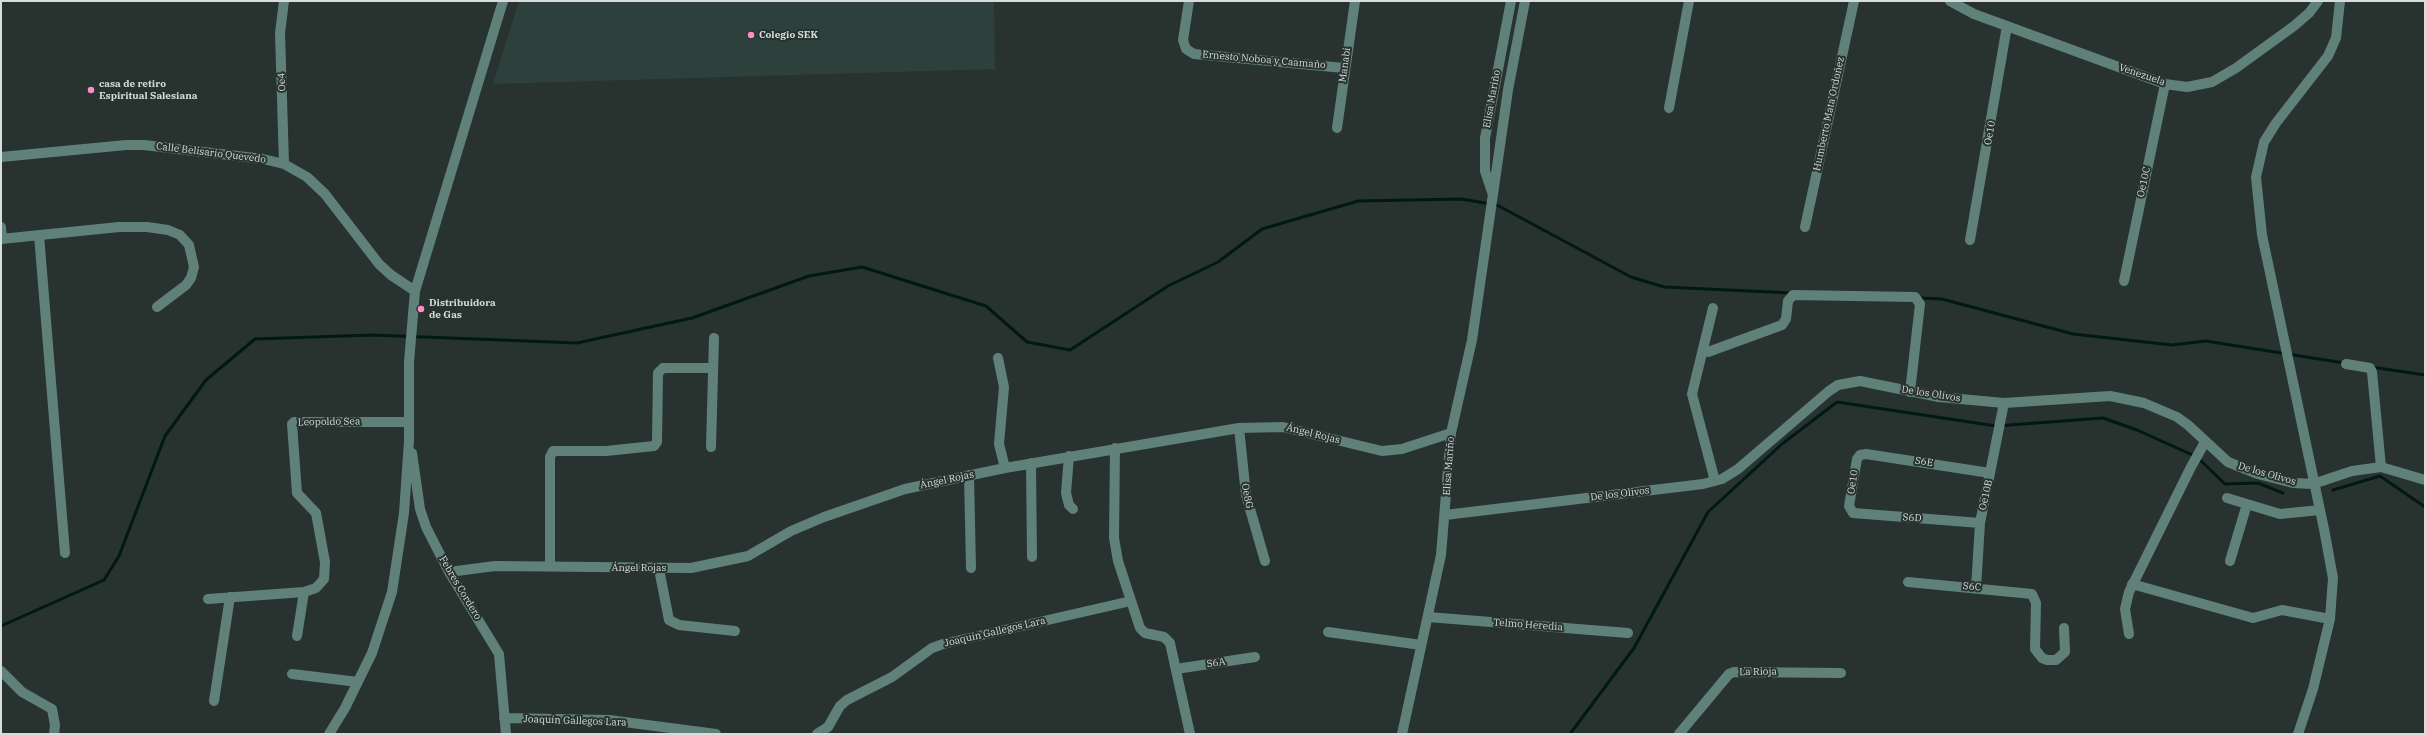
<!DOCTYPE html>
<html>
<head>
<meta charset="utf-8">
<style>
	body { margin:0 }
	#map { position:relative; width:2426px; height:735px; overflow:hidden; background:#283330; font-family:"IBM Plex Serif",serif }
	canvas { display:block }
	.frame { position:absolute; inset:0; border:2px solid #d6dddb; pointer-events:none }
</style>
</head>
<body>
<div id="map">
<canvas width="2426" height="735"></canvas>
<div class="frame"></div>
</div>
<script>
const g = document.querySelector('canvas').getContext('2d');
g.lineJoin = 'round';
function fill(path, color) { g.fillStyle = color; g.fill(path, 'evenodd'); }
const poly = rows => new Path2D(rows.map(r => 'M' + r).join(''));
function trace(path, color, width, dash) { g.strokeStyle = color; g.lineWidth = width; g.lineCap = dash ? 'butt' : 'round'; g.setLineDash(dash || []); g.stroke(path); }
function label(font, color, halo, rows, align = 'center') {
  g.font = font + ' "IBM Plex Serif",serif'; g.lineWidth = 4; g.setLineDash([]); g.textBaseline = 'middle'; g.strokeStyle = halo; g.fillStyle = color; for (const [text, x, y, turn = 0] of rows) {
    g.save(); g.translate(x, y); g.rotate((+turn || 0) * Math.PI / 180); g.textAlign = isNaN(turn) ? turn : align; if (halo) g.strokeText(text, 0, 0); g.fillText(text, 0, 0); g.restore();
  }
}
fill(poly([
	[519,1,994,1,995,69,493,84]
]), '#2e403c');
trace(poly([
	[1919,298,1942,299,2073,334,2172,345,2206,341,2344,363],
	[2371,367,2425,375],
	[2333,490,2380,476,2425,507],
	[1,626,104,580,119,556,165,436,206,380,255,339,373,335,577,343,692,318,809,276,862,267,986,306,1027,342,1070,350,1168,286,1218,262,1262,229,1358,201,1461,199,1497,205,1631,277,1664,287,1792,293],
	[1570,734,1634,648,1708,512,1782,444,1837,402,1996,426,2103,418,2137,430,2197,457,2225,484,2258,483,2283,493]
]), '#001914', 3);
trace(poly([
	[284,1,280,33,284,164],
	[1189,1,1183,40,1186,49,1194,54,1344,68],
	[1950,1,1974,14,2165,84,2187,87,2212,82,2236,68,2294,26,2309,13,2318,1],
	[1669,108,1689,1],
	[1337,128,1355,1],
	[1,157,126,145,144,145,263,159,284,164,307,177,325,194,379,264,391,275,415,291],
	[1493,195,1485,171,1485,138,1511,1],
	[1,227,2,238],
	[1805,227,1854,1],
	[39,235,65,553],
	[1,239,119,227,147,227,168,230,180,235,189,245,194,267,191,278,186,285,157,307],
	[1970,240,2007,26],
	[2124,281,2165,84],
	[1713,308,1692,394,1715,481],
	[1708,352,1782,325,1786,319,1788,301,1793,295,1915,297,1920,304,1910,392],
	[998,358,1004,387,999,444,1005,468],
	[2346,364,2370,368,2372,372,2381,467],
	[1239,428,1246,495,1265,561],
	[711,447,714,338],
	[1115,448,1114,538,1118,561,1140,628,1145,633,1164,637,1170,643,1190,734],
	[412,453,420,509,426,527,449,572,499,654,506,734],
	[1069,456,1066,493,1069,505,1073,509],
	[1031,463,1032,557],
	[969,475,971,568],
	[2227,498,2280,514,2320,510],
	[1445,515,1703,484,1722,479,1738,469,1829,391,1838,385,1860,381,1939,397,2004,403,2110,396,2144,403,2177,417,2188,425,2228,462,2258,474,2293,483,2313,484,2352,471,2381,467,2425,480],
	[1980,523,1853,513,1849,506,1857,459,1860,455,1866,454,1990,473],
	[2230,561,2247,504],
	[550,567,550,457,553,451,606,451,654,446,657,442,658,373,663,368,712,368],
	[659,569,669,620,679,625,735,631],
	[449,572,495,566,691,568,748,556,791,531,824,517,905,489,1005,468,1239,428,1283,427,1382,451,1402,449,1451,433],
	[1908,582,2032,594,2036,603,2035,649,2042,658,2047,660,2056,660,2065,652,2064,628],
	[2132,584,2253,618,2282,610,2330,619],
	[1976,588,1980,523,2004,403],
	[208,599,304,592],
	[1428,617,1628,633],
	[1328,632,1421,645],
	[2129,634,2125,609,2129,592,2191,467,2205,442],
	[297,636,304,592,316,588,324,579,325,562,316,513,297,493,292,424,294,422,409,422],
	[1176,669,1255,657],
	[1,671,22,692,52,709,55,725,54,734],
	[292,674,358,682],
	[214,701,230,597],
	[504,718,609,720,716,734],
	[329,734,345,708,372,653,392,592,404,513,409,441,409,362,415,291,503,1],
	[817,734,828,727,840,706,847,700,892,677,932,648,943,644,1131,601],
	[1402,734,1441,555,1451,433,1472,340,1508,90,1525,1],
	[1679,734,1729,674,1734,672,1841,673],
	[2298,734,2313,689,2330,619,2333,578,2324,529,2262,235,2256,177,2264,142,2276,123,2328,56,2336,38,2340,1]
]), '#60817a', 10);
for (const [x, y, r, color] of [
	[751,35,4,"#fa8fc7"],
	[91,90,4,"#fa8fc7"],
	[421,309,4,"#fa8fc7"]
]) { const dot = new Path2D(); dot.arc(x, y, r, 0, 2 * Math.PI); g.fillStyle = color; g.fill(dot); trace(dot, '#283330', 1.5); }
label('bold 10px', '#d6dddb', '#283330', [
	["Colegio SEK",759,35],
	["casa de retiro",99,84],
	["Espiritual Salesiana",99,96],
	["Distribuidora",429,303],
	["de Gas",429,315]
], 'left');
label('10px', '#d6dddb', '#283330', [
	["Ernesto Noboa y Caamaño",1264,60,5],
	["Manabi",1345,65,-82],
	["Venezuela",2142,75,19],
	["Oe4",282,82,-92],
	["Elisa Mariño",1492,99,-80],
	["Humberto Mata Ordoñez",1829,114,-78],
	["Oe10",1990,133,-80],
	["Calle Belisario Quevedo",211,153,7],
	["Oe10C",2144,182,-78],
	["De los Olivos",1931,394,9],
	["Leopoldo Sea",329,422,-1],
	["Ángel Rojas",1313,434,14],
	["S6E",1924,462,9],
	["Elisa Mariño",1449,466,-86],
	["De los Olivos",2267,474,16],
	["Ángel Rojas",947,480,-12],
	["Oe10",1853,482,-81],
	["De los Olivos",1620,494,-7],
	["Oe10B",1986,495,-78],
	["Oe8G",1247,496,79],
	["S6D",1912,518,4],
	["Ángel Rojas",639,568],
	["S6C",1972,587,5],
	["Febres Cordero",460,588,59],
	["Telmo Heredia",1528,625,4],
	["Joaquín Gallegos Lara",995,632,-13],
	["S6A",1216,663,-9],
	["La Rioja",1758,672,-1],
	["Joaquín Gallegos Lara",575,721,2]
]);
</script>
</body>
</html>
